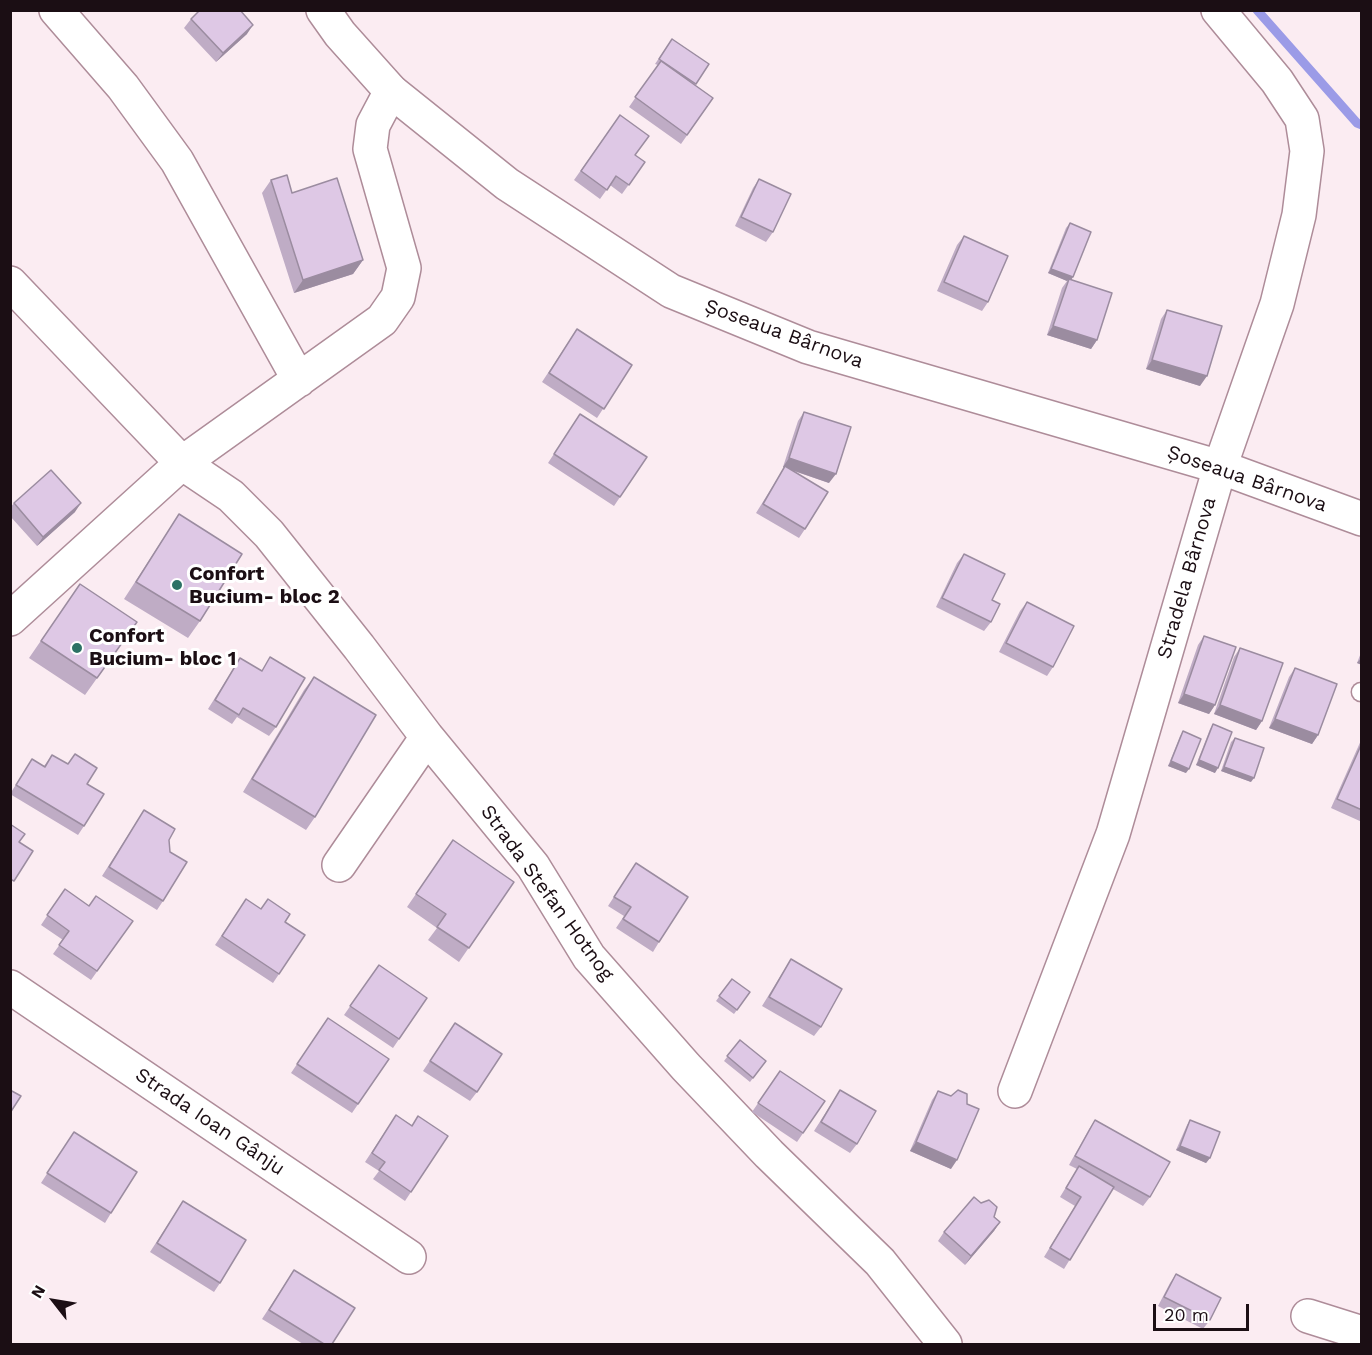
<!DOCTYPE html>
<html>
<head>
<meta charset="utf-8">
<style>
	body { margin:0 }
	#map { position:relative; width:1372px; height:1355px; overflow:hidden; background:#fbecf2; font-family:"Work Sans",sans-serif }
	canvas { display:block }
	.frame { position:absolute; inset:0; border:12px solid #1b0e14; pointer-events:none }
	.north { position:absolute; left:24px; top:1271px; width:60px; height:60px; -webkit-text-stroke:4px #fff; paint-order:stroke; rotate:301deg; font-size:16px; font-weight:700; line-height:24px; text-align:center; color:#1b0e14 }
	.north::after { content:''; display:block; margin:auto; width:21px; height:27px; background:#1b0e14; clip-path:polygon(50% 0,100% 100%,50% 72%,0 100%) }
	.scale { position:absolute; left:1153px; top:1304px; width:96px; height:27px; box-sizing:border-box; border:3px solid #1b0e14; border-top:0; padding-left:8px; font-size:18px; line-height:21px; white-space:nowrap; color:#1b0e14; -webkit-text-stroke:4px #fff; paint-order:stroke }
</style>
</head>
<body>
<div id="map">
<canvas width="1372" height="1355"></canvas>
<div class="frame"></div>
<div class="north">N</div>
<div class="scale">20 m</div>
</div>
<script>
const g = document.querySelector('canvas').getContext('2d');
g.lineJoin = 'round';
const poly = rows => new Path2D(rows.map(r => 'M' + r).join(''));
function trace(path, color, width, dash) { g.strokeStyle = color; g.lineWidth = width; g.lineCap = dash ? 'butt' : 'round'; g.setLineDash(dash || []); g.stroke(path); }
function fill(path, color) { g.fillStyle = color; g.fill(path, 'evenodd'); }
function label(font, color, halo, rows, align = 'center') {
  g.font = font + ' "Work Sans",sans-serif'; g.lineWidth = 6; g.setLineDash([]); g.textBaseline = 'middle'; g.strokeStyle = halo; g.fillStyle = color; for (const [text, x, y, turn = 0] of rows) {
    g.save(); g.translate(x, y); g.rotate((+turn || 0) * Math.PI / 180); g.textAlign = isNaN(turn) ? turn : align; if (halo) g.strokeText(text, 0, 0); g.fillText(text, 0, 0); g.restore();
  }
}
trace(poly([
	[1257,10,1357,123,1362,125]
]), '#9b9be7', 9);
const lane = poly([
	[1361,692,1362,692]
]);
const street = poly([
	[56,10,123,87,177,161,299,380],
	[10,283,182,463,231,496,269,534,359,647,427,737,533,866,589,957,686,1067,769,1154,880,1262,945,1344],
	[10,619,182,463,382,320,398,297,404,268,370,149,373,125,391,91],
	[339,865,427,737],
	[10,987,409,1257],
	[1015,1091,1113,834,1220,467,1277,304,1299,215,1307,151,1302,119,1277,81,1218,10],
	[1308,1316,1362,1333]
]);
const secondary = poly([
	[323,10,340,34,391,91,507,184,671,291,808,347,1220,467,1362,519]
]);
trace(lane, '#ae8c99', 21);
trace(street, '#ae8c99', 36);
trace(secondary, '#ae8c99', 36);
trace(lane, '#fff', 18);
trace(street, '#fff', 33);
trace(secondary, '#fff', 33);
fill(poly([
	[191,19,247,34,216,62,184,28],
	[672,39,709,64,695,85,713,98,681,144,629,107,658,65,655,64],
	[620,115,635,155,645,162,622,194,610,185,600,199,574,180],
	[759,179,773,232,766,242,735,226,753,188],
	[271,180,292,193,363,260,353,274,294,293,262,193],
	[1070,223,1071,280,1097,340,1091,349,1047,335,1062,288,1067,281,1048,273,1066,228],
	[964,236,988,302,982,311,937,291,957,245],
	[1167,310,1200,386,1146,369,1161,319],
	[577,329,632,365,597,418,542,382],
	[804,412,829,483,791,470,805,529,799,538,756,513,784,468,783,467,798,421],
	[580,414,647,457,614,506,548,463],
	[14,503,75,512,37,546,10,516,10,508],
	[179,514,200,621,188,638,124,599],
	[964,554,992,600,991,622,984,631,936,607,957,563],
	[80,584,137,622,85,695,29,658],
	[1027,602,1053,667,1047,676,999,652,1020,611],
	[1204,636,1215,705,1209,714,1178,703,1198,645],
	[1240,648,1262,721,1256,730,1214,714,1234,657],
	[1362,650,1362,665,1357,663],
	[240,658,276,727,269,736,237,717,232,724,208,709],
	[1295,668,1318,735,1312,744,1269,728,1289,677],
	[314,677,315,817,306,830,243,792,304,690],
	[1213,724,1215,773,1196,765,1210,729],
	[1183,731,1186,773,1168,766,1180,736],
	[1235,738,1251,782,1221,771,1231,742],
	[1362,738,1362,822,1331,808],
	[75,754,87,784,84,826,78,835,10,794,32,759,44,766,52,755,68,764],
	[144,810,169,840,163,901,157,910,102,876],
	[453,840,514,882,459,962,428,940,437,928,407,907],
	[636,863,659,942,653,952,616,928,624,916,608,906],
	[65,889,89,906,133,921,91,980,53,954,63,940,41,925],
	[246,899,261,909,285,922,305,935,273,983,215,945],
	[791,959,821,1027,814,1036,762,1006],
	[379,965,427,998,393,1048,344,1015],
	[732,979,750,992,734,1014,716,1001],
	[328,1018,389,1059,352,1113,291,1073],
	[455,1023,477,1092,470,1101,423,1071],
	[740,1040,766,1061,750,1082,724,1061],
	[780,1071,825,1101,797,1142,752,1112],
	[840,1090,857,1144,850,1153,814,1131],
	[938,1091,951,1096,951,1169,910,1151,932,1100],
	[396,1115,412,1125,448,1136,405,1201,373,1179,379,1171,365,1162],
	[1095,1120,1150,1197,1143,1206,1113,1189,1064,1269,1044,1257,1075,1206,1060,1197,1077,1169,1069,1165,1089,1129],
	[1190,1120,1210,1158,1206,1163,1176,1150,1187,1125],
	[74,1132,111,1213,105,1223,41,1183],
	[183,1201,220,1283,214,1292,150,1252],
	[981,1203,1000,1222,994,1231,965,1265,938,1241,944,1232],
	[294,1270,332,1344,303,1344,262,1319],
	[1176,1274,1210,1320,1203,1329,1158,1306,1170,1283]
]), '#bfacc5');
fill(poly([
	[253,25,247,34,216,62,223,53],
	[363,260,353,274,294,293,303,280],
	[1051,269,1073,277,1070,282,1069,279,1067,281,1048,273],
	[1053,326,1097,340,1091,349,1047,335],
	[1152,360,1207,376,1200,386,1146,369],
	[789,458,836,474,829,483,783,467],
	[81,503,75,512,37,546,43,537],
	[1362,657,1362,665,1357,663],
	[1184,694,1215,705,1209,714,1178,703],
	[1220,705,1262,721,1256,730,1214,714],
	[1275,719,1318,735,1312,744,1269,728],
	[1199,760,1218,768,1215,773,1196,765],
	[1171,761,1189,769,1186,773,1168,766],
	[1224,767,1254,778,1251,782,1221,771],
	[916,1142,957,1160,951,1169,910,1151],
	[1180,1146,1210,1158,1206,1163,1176,1150],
	[1000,1222,994,1231,965,1265,971,1256]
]), '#9b8ca0');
const building = poly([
	[200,10,240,10,253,25,223,53,191,19,200,10],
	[672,39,709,64,696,84,659,59,672,39],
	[661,61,713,98,687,135,635,97,661,61],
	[620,115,649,136,635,155,645,162,629,185,616,176,607,190,581,171,620,115],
	[287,175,292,193,337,178,363,260,303,280,271,180,287,175],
	[759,179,791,194,773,232,741,217,759,179],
	[1070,223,1091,232,1073,277,1051,269,1070,223],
	[964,236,1008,256,988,302,944,282,964,236],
	[1069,279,1112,293,1097,340,1053,326,1069,279],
	[1167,310,1222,326,1207,376,1152,360,1167,310],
	[577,329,632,365,604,409,549,373,577,329],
	[804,412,851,427,836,474,789,458,804,412],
	[580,414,647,457,620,497,554,454,580,414],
	[785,466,828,492,805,529,763,504,785,466],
	[51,470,81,503,43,537,14,503,51,470],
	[179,514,242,554,200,621,136,582,179,514],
	[964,554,1005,574,992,600,1000,604,991,622,942,598,964,554],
	[80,584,137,622,97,678,41,641,80,584],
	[1027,602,1074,626,1053,667,1006,643,1027,602],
	[1204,636,1236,647,1215,705,1184,694,1204,636],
	[1240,648,1283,663,1262,721,1220,705,1240,648],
	[270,657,305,678,276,727,243,708,239,715,215,700,240,658,262,671,270,657],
	[1295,668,1337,684,1318,735,1275,719,1295,668],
	[314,677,376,715,315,817,252,779,314,677],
	[1213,724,1232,732,1218,768,1199,760,1213,724],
	[1183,731,1201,739,1189,769,1171,761,1183,731],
	[1235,738,1264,748,1254,778,1224,767,1235,738],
	[1362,743,1362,810,1337,799,1362,743],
	[75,754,97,768,87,784,104,794,84,826,16,785,32,759,45,767,52,755,68,764,75,754],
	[144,810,175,829,169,840,170,852,187,862,163,901,109,867,144,810],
	[10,824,25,834,19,842,33,851,14,881,10,879,10,824],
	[453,840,514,882,469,948,437,927,446,914,416,894,453,840],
	[636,863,688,897,659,942,623,919,631,907,614,897,636,863],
	[65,889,89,906,96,896,133,921,97,971,59,945,69,931,47,915,65,889],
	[246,899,261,909,268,899,290,914,285,922,305,935,279,974,222,936,246,899],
	[791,959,842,989,821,1027,769,997,791,959],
	[379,965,427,998,399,1039,350,1006,379,965],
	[732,979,750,992,737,1010,719,996,732,979],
	[328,1018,389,1059,358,1104,297,1064,328,1018],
	[455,1023,502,1054,477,1092,430,1061,455,1023],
	[740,1040,766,1061,753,1078,727,1056,740,1040],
	[780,1071,825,1101,803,1133,758,1103,780,1071],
	[10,1090,21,1096,10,1113,10,1090],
	[840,1090,876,1111,857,1144,821,1122,840,1090],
	[958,1090,967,1094,967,1104,979,1109,957,1160,916,1142,938,1091,951,1096,958,1090],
	[396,1115,412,1126,418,1116,448,1136,411,1192,379,1170,385,1162,372,1153,396,1115],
	[1095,1120,1170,1162,1150,1197,1075,1156,1095,1120],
	[1190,1120,1220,1132,1210,1158,1180,1146,1190,1120],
	[74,1132,137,1172,111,1213,47,1173,74,1132],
	[1079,1166,1114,1187,1070,1260,1050,1248,1081,1197,1066,1188,1079,1166],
	[974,1197,981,1203,989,1200,997,1207,994,1217,1000,1222,971,1256,944,1232,974,1197],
	[183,1201,246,1240,220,1283,157,1243,183,1201],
	[294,1270,355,1308,332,1344,324,1344,269,1310,294,1270],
	[1176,1274,1221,1298,1210,1320,1164,1297,1176,1274]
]);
fill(building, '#dec8e5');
trace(building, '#9b8ca0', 1.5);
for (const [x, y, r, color] of [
	[177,585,6,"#2c7165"],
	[77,648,6,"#2c7165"]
]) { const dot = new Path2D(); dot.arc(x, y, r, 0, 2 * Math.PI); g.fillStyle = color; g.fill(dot); trace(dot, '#fff', 2); }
label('20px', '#1b0e14', '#fff', [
	["Șoseaua Bârnova",784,334,20],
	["Șoseaua Bârnova",1247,479,19],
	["Stradela Bârnova",1187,578,-74],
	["Strada Stefan Hotnog",547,893,54],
	["Strada Ioan Gânju",210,1122,34]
]);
label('bold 20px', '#1b0e14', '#fff', [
	["Confort",189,574],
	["Bucium- bloc 2",189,597],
	["Confort",89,636],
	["Bucium- bloc 1",89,659]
], 'left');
</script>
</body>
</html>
